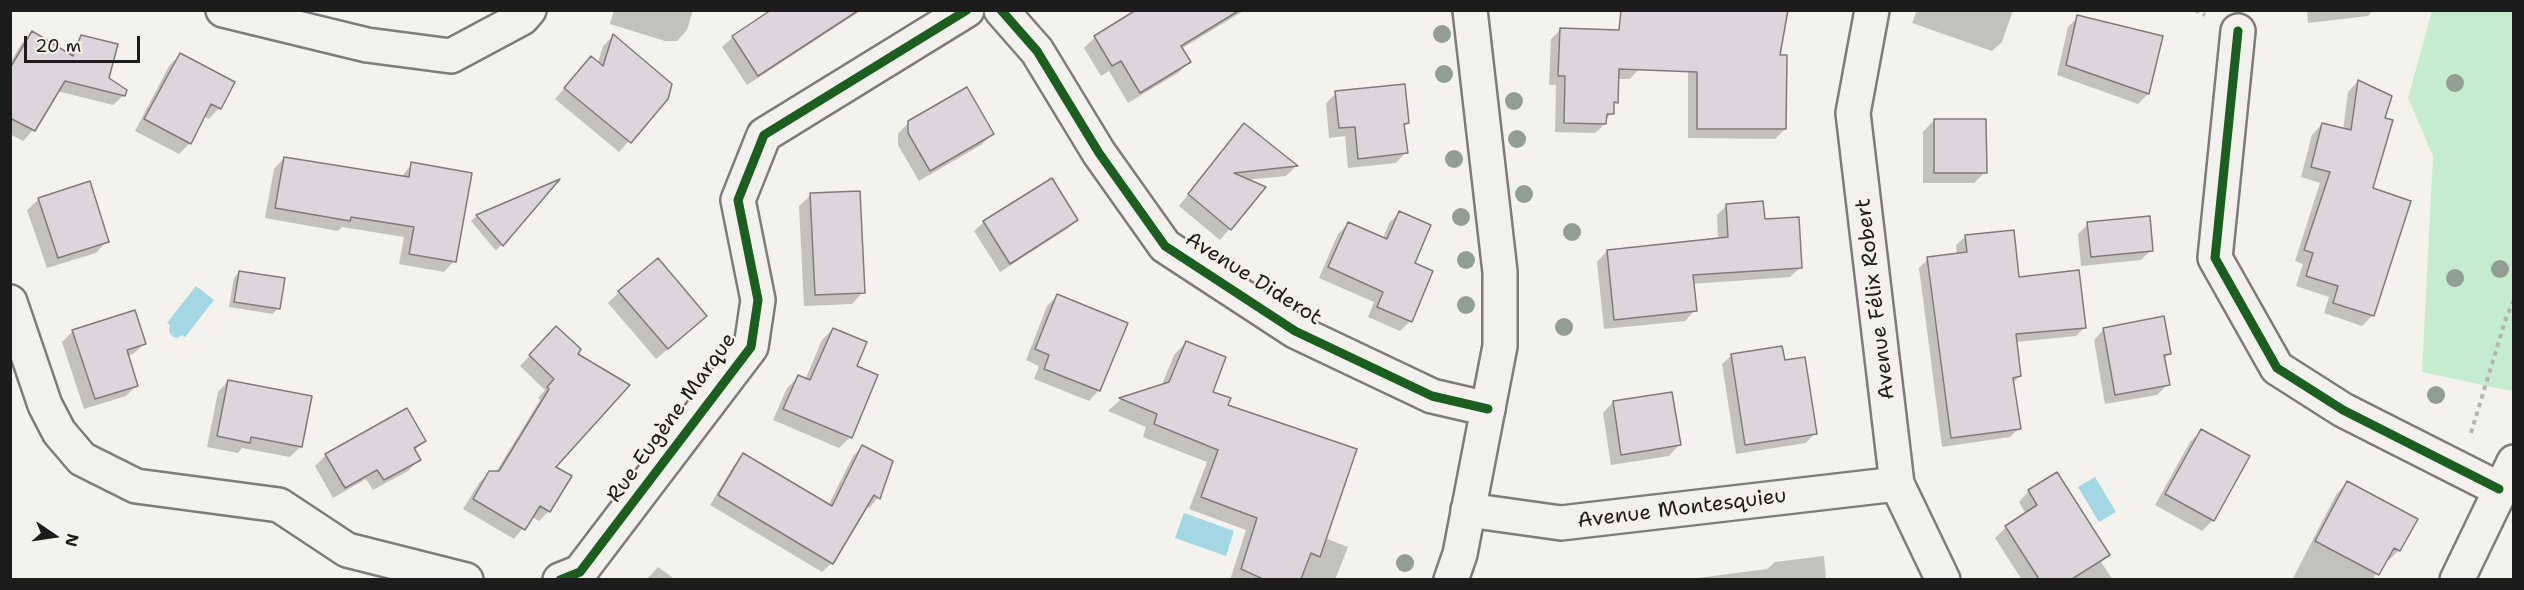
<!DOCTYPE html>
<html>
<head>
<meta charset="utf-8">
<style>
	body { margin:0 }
	#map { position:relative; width:2524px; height:590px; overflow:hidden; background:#f4f2ec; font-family:"Shantell Sans",sans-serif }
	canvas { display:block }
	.frame { position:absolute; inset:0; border:12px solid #1c1c1c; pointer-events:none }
	.north { position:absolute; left:24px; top:506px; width:60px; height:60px; -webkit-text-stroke:4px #f7f3e8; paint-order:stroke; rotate:103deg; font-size:16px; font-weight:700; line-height:24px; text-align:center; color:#1c1c1c }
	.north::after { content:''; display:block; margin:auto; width:21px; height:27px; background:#1c1c1c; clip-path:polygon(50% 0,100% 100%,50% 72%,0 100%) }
	.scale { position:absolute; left:24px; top:36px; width:116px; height:27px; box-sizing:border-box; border:3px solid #1c1c1c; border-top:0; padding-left:8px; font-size:18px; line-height:21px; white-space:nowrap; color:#1c1c1c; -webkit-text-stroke:4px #f7f3e8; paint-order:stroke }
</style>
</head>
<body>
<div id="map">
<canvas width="2524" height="590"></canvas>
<div class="frame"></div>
<div class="north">N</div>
<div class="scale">20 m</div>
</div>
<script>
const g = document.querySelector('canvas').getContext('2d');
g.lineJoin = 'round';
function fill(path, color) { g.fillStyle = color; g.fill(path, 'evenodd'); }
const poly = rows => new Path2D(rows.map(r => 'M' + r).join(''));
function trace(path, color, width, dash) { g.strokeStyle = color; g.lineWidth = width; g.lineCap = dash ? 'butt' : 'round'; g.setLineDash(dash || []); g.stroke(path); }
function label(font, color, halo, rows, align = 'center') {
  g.font = font + ' "Shantell Sans",sans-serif'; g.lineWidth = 4.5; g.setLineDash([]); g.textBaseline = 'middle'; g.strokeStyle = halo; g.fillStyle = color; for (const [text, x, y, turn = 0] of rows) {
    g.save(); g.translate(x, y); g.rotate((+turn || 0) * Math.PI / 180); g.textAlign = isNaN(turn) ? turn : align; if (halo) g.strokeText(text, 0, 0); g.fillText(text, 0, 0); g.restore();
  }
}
fill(poly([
	[2432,11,2513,11,2514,385,2511,391,2422,372,2433,156,2408,98]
]), '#c5ecce');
fill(poly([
	[196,286,214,300,185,337,182,335,178,338,173,337,169,332,170,325,167,323],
	[2095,477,2116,512,2099,522,2078,487],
	[1184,513,1234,531,1226,556,1175,538]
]), '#a4d7e4');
fill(poly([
	[614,10,693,10,687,30,677,41,665,41,610,24],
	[774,10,862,10,747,85,722,47,733,37],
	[1139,10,1245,10,1181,49,1189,62,1178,73,1128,103,1109,71,1101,76,1084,48,1095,37],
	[1917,10,2013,10,2002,42,1992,51,1912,23],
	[2307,10,2373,10,2368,16,2308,23],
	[2078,17,2161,37,2148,94,2138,104,2057,75,2068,27],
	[1561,29,1639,69,1630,79,1617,79,1617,102,1612,106,1612,113,1605,120,1605,124,1595,133,1555,132,1556,85,1549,85,1551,39],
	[32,33,68,55,71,47,81,37,107,79,124,95,113,105,57,91,33,130,23,141,10,134,10,63,22,43],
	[613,36,666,98,619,152,555,99,581,69,598,63,603,46],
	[180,55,233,83,219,108,209,119,203,116,190,143,179,154,135,131,169,66],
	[1778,56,1785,129,1775,139,1688,138,1688,65],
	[2358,81,2383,119,2372,189,2373,315,2362,326,2324,313,2329,297,2296,286,2303,264,2295,261,2320,183,2301,177,2312,135,2322,124,2343,130,2348,92],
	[1336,93,1408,123,1403,127,1406,152,1396,163,1348,168,1345,136,1329,138,1326,103],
	[1934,120,1985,172,1974,183,1923,183,1923,132],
	[909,122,992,134,981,145,919,181,898,145,898,134],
	[1244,125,1296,166,1286,176,1246,180,1264,188,1220,240,1179,206],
	[284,158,401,177,412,164,454,261,444,272,399,264,404,237,342,227,338,231,265,218,274,169],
	[555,183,496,251,471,221,476,216],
	[811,195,863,292,852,304,804,306,799,206],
	[39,199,107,241,96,253,47,268,27,210],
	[1727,205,1764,221,1801,267,1790,277,1692,284,1695,310,1685,321,1604,329,1597,262,1607,251,1718,239,1717,215],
	[1399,213,1413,264,1410,321,1400,331,1368,317,1374,302,1319,278,1338,234,1348,224,1383,238,1389,223],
	[1076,220,1067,229,1000,272,974,231,984,222],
	[2088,224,2151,250,2141,260,2081,266,2078,234],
	[1966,236,2017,278,2085,327,2076,336,2016,342,2020,376,2013,383,2019,428,2010,437,1942,447,1919,268,1928,259,1957,255,1956,245],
	[239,272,278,308,273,314,229,307,234,278],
	[619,292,694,327,656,359,608,303],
	[1057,296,1099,390,1089,401,1034,379,1039,366,1026,360,1047,306],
	[833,329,855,367,876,376,850,437,839,448,773,420,787,388,798,377,805,380,822,340],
	[2104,329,2169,354,2164,359,2168,384,2157,395,2105,404,2094,340],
	[73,331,144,344,133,354,127,356,137,385,126,396,84,409,62,342],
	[546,338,576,355,554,467,549,511,539,521,532,517,514,539,463,509,479,483,489,472,496,472,540,400,538,398,545,390,520,366],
	[1186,342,1211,393,1325,538,1348,547,1335,580,1230,580,1246,530,1189,509,1207,462,1143,437,1146,427,1108,411,1120,400,1161,387,1174,355],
	[1732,355,1815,433,1806,443,1736,454,1722,364],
	[228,381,300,447,290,457,242,448,238,453,207,447,218,392],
	[1613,402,1679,445,1669,456,1611,465,1603,413],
	[2201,431,2248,457,2213,520,2202,531,2155,505,2190,442],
	[424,441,414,451,419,460,408,471,373,490,366,479,333,498,315,466,326,455],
	[862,447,891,462,878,498,869,508,866,506,832,563,822,572,710,505,734,465,744,455,828,506,853,456],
	[2347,483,2399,550,2389,560,2386,559,2372,580,2292,580,2337,493],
	[2029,491,2109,555,2101,562,2113,580,2022,580,1995,538,2006,527,2026,514,2019,502],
	[1824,556,1826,580,1682,580,1767,569,1775,562],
	[658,567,676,580,646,580]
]), '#0003');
const building = poly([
	[771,10,859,10,758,76,732,36,771,10],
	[1136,10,1240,10,1181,46,1191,62,1140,93,1121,61,1112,66,1094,36,1136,10],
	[1621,10,1788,10,1780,55,1787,55,1786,129,1697,129,1697,72,1619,69,1618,103,1614,102,1614,114,1607,114,1606,124,1564,123,1565,76,1558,76,1560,28,1619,30,1621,10],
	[2077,15,2163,36,2149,94,2066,65,2077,15],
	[32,31,73,56,81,35,118,44,109,78,127,90,125,96,65,81,35,131,10,118,10,68,32,31],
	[613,34,672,84,668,99,631,143,564,88,591,56,603,66,613,34],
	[180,53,235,82,221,109,211,104,191,144,144,119,180,53],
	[2358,80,2392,96,2385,118,2393,120,2373,188,2411,201,2374,316,2333,303,2338,286,2306,276,2313,253,2304,250,2330,172,2311,167,2322,123,2351,130,2358,80],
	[1405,84,1409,123,1404,124,1408,153,1358,159,1355,127,1339,128,1335,91,1405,84],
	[967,87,994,134,930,171,908,133,908,121,967,87],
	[1934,119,1986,119,1987,173,1934,173,1934,119],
	[1244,123,1298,166,1234,173,1266,187,1231,230,1188,194,1244,123],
	[284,157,409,177,411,162,472,173,456,262,409,254,414,227,351,217,350,221,275,208,284,157],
	[1052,178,1078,220,1010,264,983,221,1052,178],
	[560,179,503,246,476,215,560,179],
	[90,181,109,242,58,258,38,198,90,181],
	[860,191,865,293,815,295,810,193,860,191],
	[1763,201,1765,219,1799,217,1802,268,1693,275,1697,311,1614,320,1607,250,1728,237,1726,204,1763,201],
	[1399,211,1431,225,1415,263,1433,271,1412,322,1377,307,1383,292,1328,267,1348,222,1387,239,1399,211],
	[2150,216,2153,251,2091,257,2087,222,2150,216],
	[2014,230,2019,277,2079,270,2086,328,2016,334,2021,376,2013,378,2021,429,1951,438,1927,257,1967,252,1965,235,2014,230],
	[658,258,707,316,668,349,618,291,658,258],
	[239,271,285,278,280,309,234,302,239,271],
	[1057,294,1128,323,1100,391,1044,369,1049,355,1035,349,1057,294],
	[135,310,146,344,127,350,138,386,95,399,72,330,135,310],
	[2164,316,2171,354,2164,355,2170,385,2115,395,2103,328,2164,316],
	[556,326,581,349,578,354,630,385,556,467,572,476,550,512,540,506,525,530,473,499,489,471,499,471,549,389,547,387,554,379,529,355,556,326],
	[833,328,867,342,857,366,878,375,852,438,783,409,798,375,810,380,833,328],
	[1186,341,1226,357,1213,392,1231,398,1228,405,1357,449,1320,557,1311,553,1301,579,1263,579,1241,569,1257,518,1201,497,1218,450,1154,424,1157,414,1119,398,1169,382,1186,341],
	[1782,346,1785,360,1805,357,1817,434,1745,445,1731,354,1782,346],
	[228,380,312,396,302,447,251,437,250,443,217,436,228,380],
	[1672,392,1681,445,1621,455,1613,401,1672,392],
	[407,408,426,441,414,448,421,460,384,480,377,470,345,488,325,454,407,408],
	[2201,429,2250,456,2214,521,2165,494,2201,429],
	[862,445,893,461,880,499,874,495,833,564,718,495,743,453,832,506,862,445],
	[2057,472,2110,555,2072,579,2039,579,2005,526,2037,505,2028,490,2057,472],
	[2347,481,2418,519,2400,551,2394,548,2379,575,2315,541,2347,481]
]);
fill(building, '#dcd6dc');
trace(building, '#7d7c7a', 1.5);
const street = poly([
	[223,10,367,45,451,56,522,18,529,10],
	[1001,10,1037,51,1099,153,1165,246,1295,331,1432,396,1488,409],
	[1872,10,1853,113,1897,484,1943,580],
	[2238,31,2215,258,2277,368,2343,410,2499,489],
	[10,302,45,405,59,432,82,459,136,486,279,505,347,550,466,580],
	[1468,510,1561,523,1897,484],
	[560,580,580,572,751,347,758,300,738,200,764,135,967,10]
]);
const secondary = poly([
	[1451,580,1460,554,1500,346,1500,272,1470,10],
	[2457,580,2514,462]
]);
trace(street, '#7d7c7a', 38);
trace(secondary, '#7d7c7a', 38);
trace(poly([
	[2195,10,2205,15],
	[2471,433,2506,318,2514,300]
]), '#b4b3b0', 4, [4.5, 4.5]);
trace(street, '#f2f1ed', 33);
trace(secondary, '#f2f1ed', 33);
trace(poly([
	[1001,10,1037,51,1099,153,1165,246,1295,331,1432,396,1488,409],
	[2238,31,2215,258,2277,368,2343,410,2499,489],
	[560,580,580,572,751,347,758,300,738,200,764,135,967,10]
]), '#1b5e20', 9);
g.fillStyle = '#939e93';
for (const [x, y] of [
	[1442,34],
	[1444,74],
	[2455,83],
	[1514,101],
	[1517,139],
	[1454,159],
	[1524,194],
	[1461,217],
	[1572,232],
	[1466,260],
	[2500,269],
	[2455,278],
	[1466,305],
	[1564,327],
	[2436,395],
	[1405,563]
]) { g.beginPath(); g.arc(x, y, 9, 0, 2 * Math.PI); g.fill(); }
label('21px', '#1c1c1c', '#f7f3e8', [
	["Avenue Diderot",1253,279,32],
	["Avenue Félix Robert",1876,299,-97],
	["Rue Eugène Marque",672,418,-54],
	["Avenue Montesquieu",1682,509,-7]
]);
</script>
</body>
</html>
